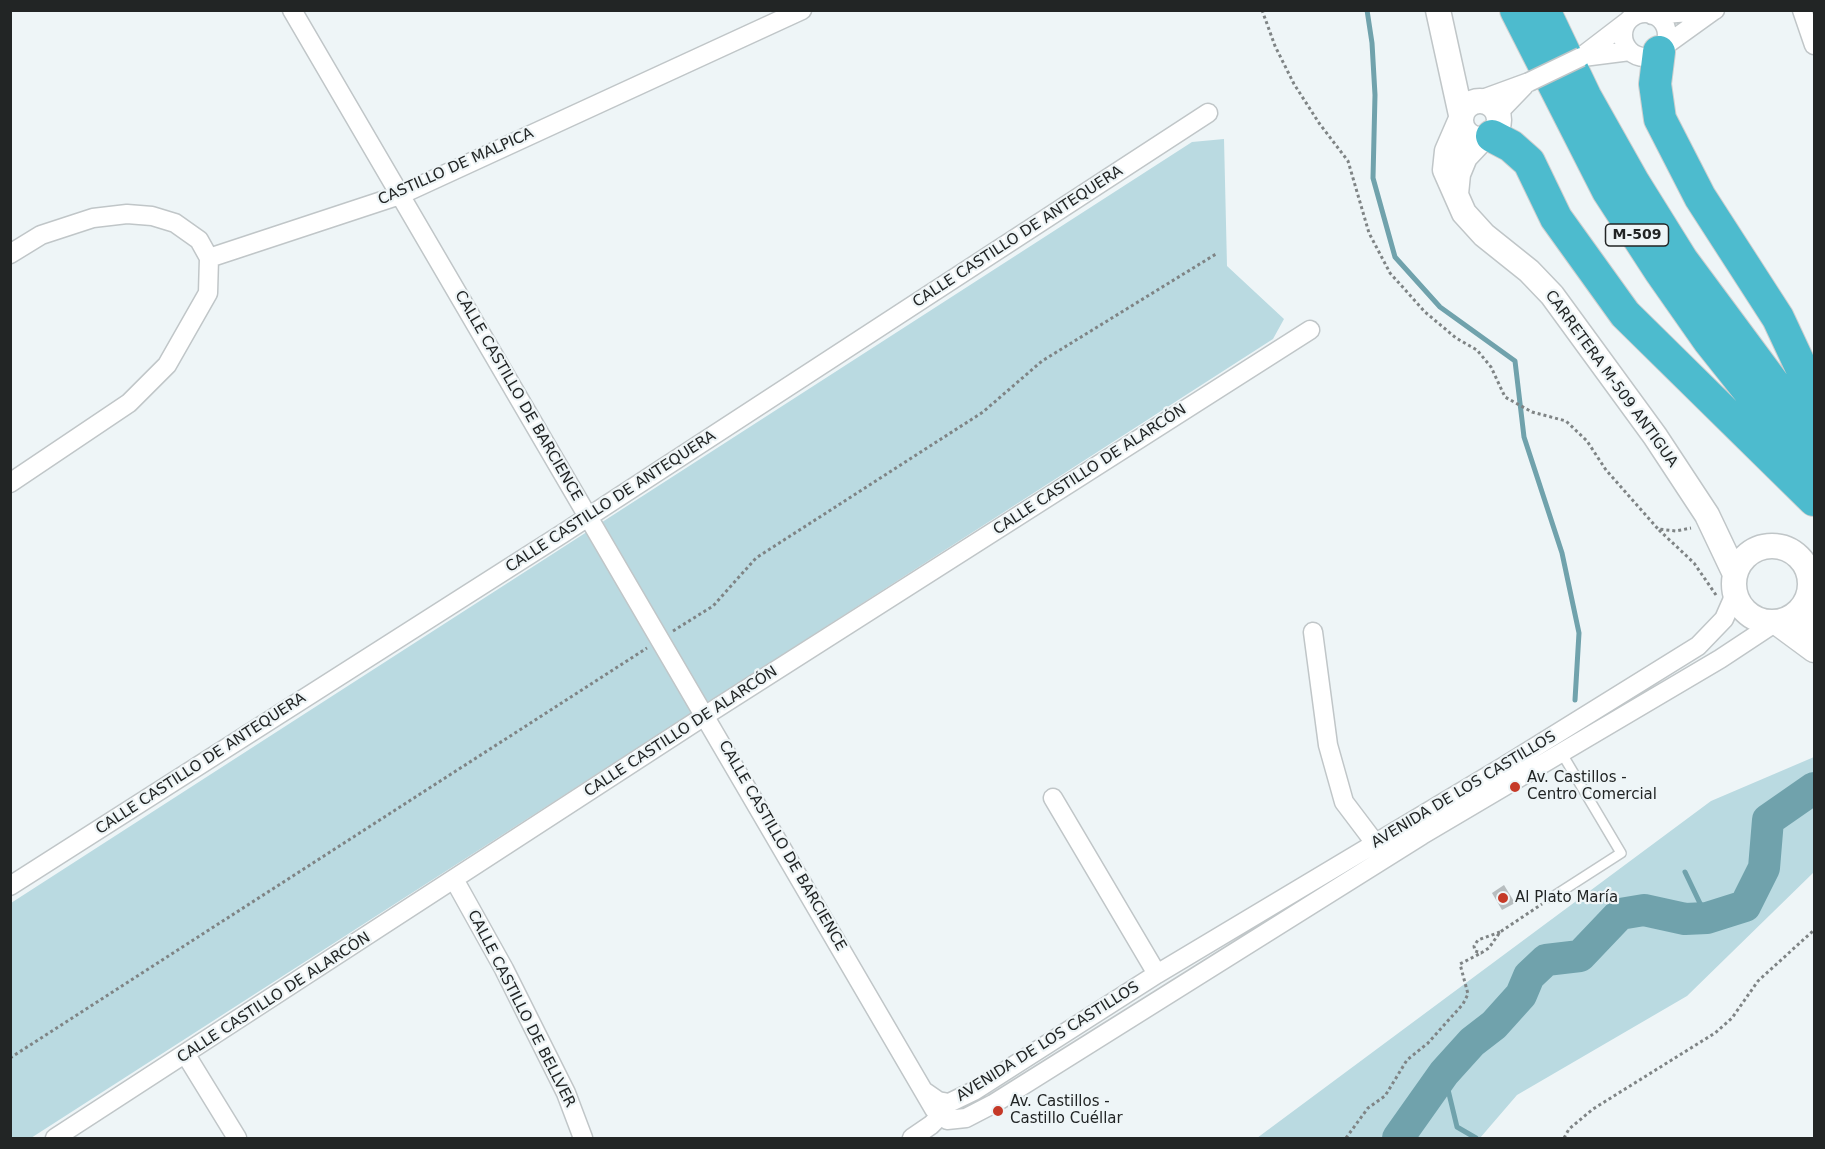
<!DOCTYPE html>
<html>
<head>
<meta charset="utf-8">
<style>
	body { margin:0 }
	#map { position:relative; width:1825px; height:1149px; overflow:hidden; background:#eef5f7; font-family:"DejaVu Sans",sans-serif }
	canvas { display:block }
	.frame { position:absolute; inset:0; border:12px solid #222525; pointer-events:none }
</style>
</head>
<body>
<div id="map">
<canvas width="1825" height="1149"></canvas>
<div class="frame"></div>
</div>
<script>
const g = document.querySelector('canvas').getContext('2d');
g.lineJoin = 'round';
function fill(path, color) { g.fillStyle = color; g.fill(path, 'evenodd'); }
const poly = rows => new Path2D(rows.map(r => 'M' + r).join(''));
function trace(path, color, width, dash) { g.strokeStyle = color; g.lineWidth = width; g.lineCap = dash ? 'butt' : 'round'; g.setLineDash(dash || []); g.stroke(path); }
function label(font, color, halo, rows, align = 'center') {
  g.font = font + ' "DejaVu Sans",sans-serif'; g.lineWidth = 4.5; g.setLineDash([]); g.textBaseline = 'middle'; g.strokeStyle = halo; g.fillStyle = color; for (const [text, x, y, turn = 0] of rows) {
    g.save(); g.translate(x, y); g.rotate((+turn || 0) * Math.PI / 180); g.textAlign = isNaN(turn) ? turn : align; if (halo) g.strokeText(text, 0, 0); g.fillText(text, 0, 0); g.restore();
  }
}
fill(poly([
	[1224,139,1227,266,1284,319,1273,339,31,1138,11,1138,11,903,1192,142],
	[1814,757,1814,872,1687,996,1517,1095,1480,1138,1257,1138,1711,801]
]), '#badae1');
trace(poly([
	[1367,10,1372,43,1375,95,1373,178,1395,257,1440,307,1515,361,1524,437,1562,553,1579,633,1575,700],
	[1685,872,1707,918],
	[1444,1073,1457,1127,1476,1138]
]), '#70a2ac', 5);
trace(poly([
	[1398,1138,1444,1073,1472,1042,1494,1025,1521,995,1529,976,1546,960,1580,956,1620,914,1644,910,1685,919,1707,918,1745,906,1764,868,1768,820,1814,788]
]), '#70a2ac', 32);
fill(poly([
	[1504,885,1515,903,1502,910,1492,893]
]), '#b7bdbf');
const lane = poly([
	[1551,898,1621,853,1561,752]
]);
const street = poly([
	[292,10,934,1109,947,1120,966,1118,993,1104,1422,835,1720,659,1776,622],
	[1802,10,1814,45],
	'1623 35a22 22 0 1 1 44 0a22 22 0 1 1-44 0Z',
	[1652,15,1715,10],
	[1663,47,1713,11],
	[1581,57,1628,21],
	[1583,57,1630,51],
	[1477,101,1529,82],
	[1498,113,1524,86],
	[10,254,41,235,93,218,127,214,152,216,175,223,199,240,209,258,400,195,802,10],
	[10,483,129,403,167,365,208,293,209,258],
	[1313,632,1328,745,1344,802,1375,843],
	[1053,798,1157,974],
	[455,881,504,969,566,1093,583,1138],
	[10,886,562,534,1208,113],
	[186,1055,237,1138],
	[925,1092,938,1101,949,1103,974,1091,1157,974,1503,767,1698,646,1724,619,1735,594],
	[55,1138,706,715,1310,330],
	[912,1138,931,1125,940,1116,942,1106]
]);
const secondary = poly([
	[1438,10,1461,115],
	'1461 120a19 19 0 1 1 38 0a19 19 0 1 1-38 0Z',
	[1460,121,1447,151,1445,170,1464,213,1484,235,1529,271,1552,295,1655,436,1707,515,1735,574],
	[1456,194,1458,174,1465,157,1481,140],
	'1734 584a38 38 0 1 1 76 0a38 38 0 1 1-76 0Z',
	[1805,603,1814,628],
	[1776,622,1814,650]
]);
const highway = poly([
	[1516,10,1608,191,1660,271,1709,341,1814,473],
	[1544,10,1585,96,1634,183,1682,260,1814,438],
	[1659,52,1655,84,1660,119,1700,197,1778,318,1814,395],
	[1492,136,1511,146,1529,162,1556,218,1625,314,1814,500]
]);
trace(lane, '#c0c6c8', 12);
trace(street, '#c0c6c8', 21);
trace(secondary, '#c0c6c8', 27);
trace(highway, '#cecfcf', 34);
trace(poly([
	[1262,10,1275,46,1294,84,1319,123,1348,161,1369,233,1390,273,1425,312,1456,338,1477,350,1491,367,1505,397,1532,412,1566,421,1587,441,1606,470,1658,529,1676,531,1691,528],
	[1659,530,1694,563,1716,595],
	[1805,565,1814,581],
	[673,631,713,606,756,558,983,412,1042,361,1216,254],
	[1500,932,1478,940,1474,946,1475,951,1481,953,1489,948,1500,932,1542,904],
	[10,1058,647,648],
	[1346,1138,1368,1108,1385,1096,1407,1060,1428,1043,1463,1004,1468,994,1460,964,1481,953],
	[1564,1138,1569,1129,1593,1109,1715,1033,1732,1018,1758,981,1814,930]
]), '#7f8485', 3, [3, 3]);
trace(lane, '#fff', 9);
trace(street, '#fff', 18);
trace(secondary, '#fff', 24);
trace(highway, '#4dbbce', 32);
const streetBridge = poly([
	[1529,82,1581,57]
]);
trace(streetBridge, '#c0c6c8', 21, []);
trace(streetBridge, '#fff', 18);
for (const [x, y, r, color] of [
	[1515,787,6,"#c53927"],
	[1503,898,6,"#c53927"],
	[998,1111,6,"#c53927"]
]) { const dot = new Path2D(); dot.arc(x, y, r, 0, 2 * Math.PI); g.fillStyle = color; g.fill(dot); trace(dot, '#eef5f7', 2); }
for (const [x, y, w] of [
	[1637,235,63]
]) { const box = new Path2D(); box.roundRect(x - w / 2, y - 11, w, 22, 4.5); g.fillStyle = '#eef5f7'; g.fill(box); trace(box, '#222525', 1.5); }
label('bold 14px', '#222525', null, [
	["M-509",1637,235]
]);
label('15px', '#222525', '#eef5f7', [
	["CASTILLO DE MALPICA",456,167,-24],
	["CALLE CASTILLO DE ANTEQUERA",1018,237,-33],
	["CARRETERA M-509 ANTIGUA",1611,379,54],
	["CALLE CASTILLO DE BARCIENCE",518,396,60],
	["CALLE CASTILLO DE ALARCÓN",1090,470,-33],
	["CALLE CASTILLO DE ANTEQUERA",611,502,-33],
	["CALLE CASTILLO DE ALARCÓN",681,732,-33],
	["CALLE CASTILLO DE ANTEQUERA",201,764,-33],
	["AVENIDA DE LOS CASTILLOS",1464,790,-31],
	["CALLE CASTILLO DE BARCIENCE",782,846,60],
	["CALLE CASTILLO DE ALARCÓN",274,998,-33],
	["CALLE CASTILLO DE BELLVER",521,1009,63],
	["AVENIDA DE LOS CASTILLOS",1048,1042,-32]
]);
label('15px', '#222525', '#eef5f7', [
	["Av. Castillos -",1527,778],
	["Centro Comercial",1527,795],
	["Al Plato María",1515,898],
	["Av. Castillos -",1010,1102],
	["Castillo Cuéllar",1010,1119]
], 'left');
</script>
</body>
</html>
